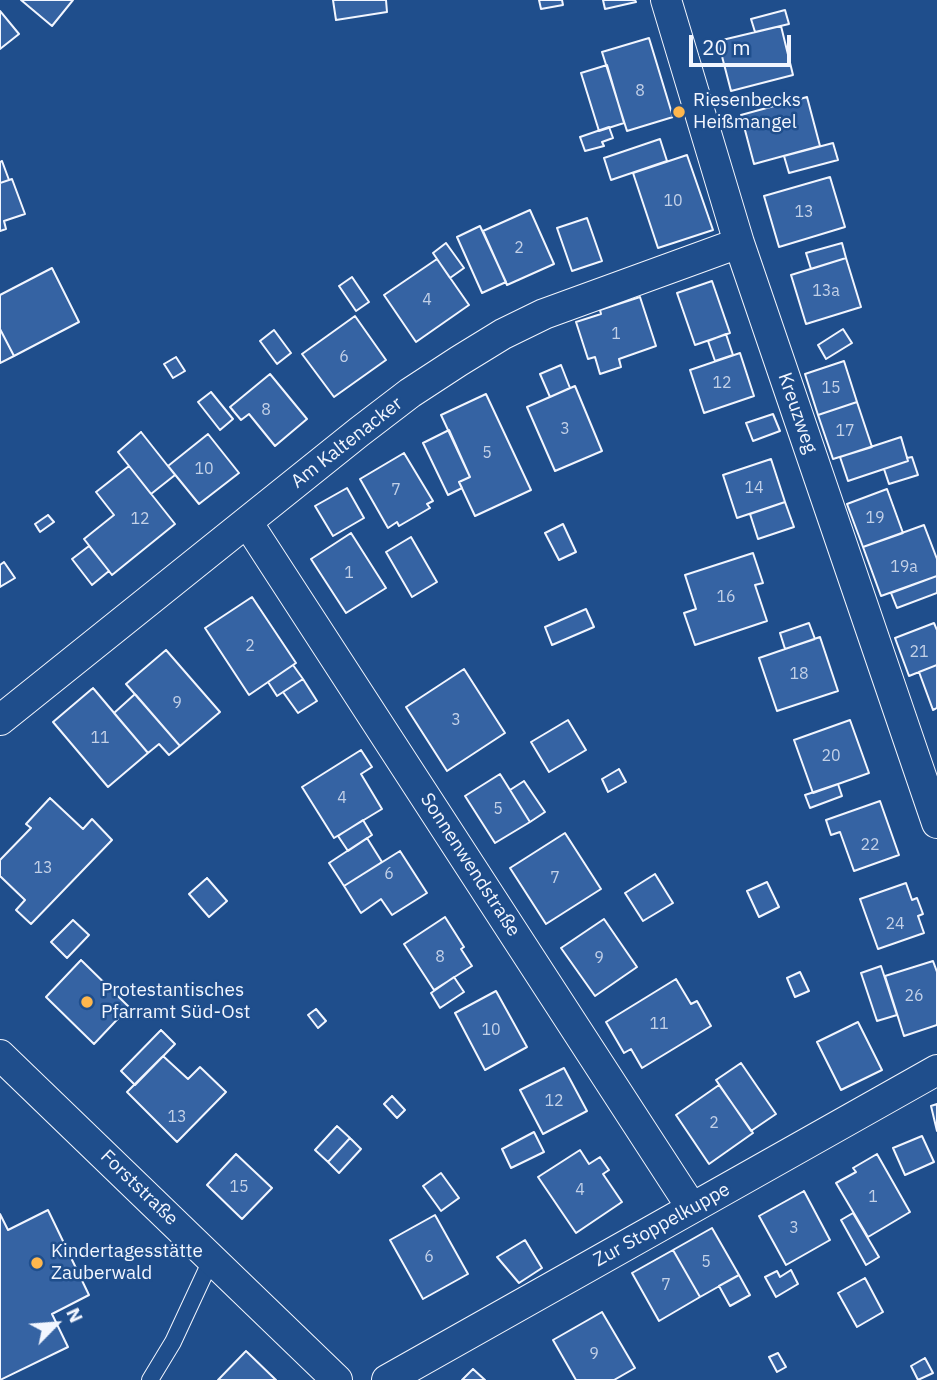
<!DOCTYPE html>
<html>
<head>
<meta charset="utf-8">
<style>
	body { margin:0 }
	#map { position:relative; width:937px; height:1380px; overflow:hidden; background:#1f4e8c; font-family:"IBM Plex Sans",sans-serif }
	canvas { display:block }
	.north { position:absolute; left:21px; top:1289px; width:70px; height:70px; -webkit-text-stroke:5px #1f4e8c; paint-order:stroke; rotate:65deg; font-size:19px; font-weight:700; line-height:28px; text-align:center; color:#f2f6ff }
	.north::after { content:''; display:block; margin:auto; width:24px; height:32px; background:#f2f6ff; clip-path:polygon(50% 0,100% 100%,50% 72%,0 100%) }
	.scale { position:absolute; left:689px; top:35px; width:102px; height:32px; box-sizing:border-box; border:4px solid #f2f6ff; border-top:0; padding-left:9px; font-size:21px; line-height:24px; white-space:nowrap; color:#f2f6ff; -webkit-text-stroke:5px #1f4e8c; paint-order:stroke }
</style>
</head>
<body>
<div id="map">
<canvas width="937" height="1380"></canvas>
<div class="north">N</div>
<div class="scale">20 m</div>
</div>
<script>
const g = document.querySelector('canvas').getContext('2d');
g.lineJoin = 'round';
function fill(path, color) { g.fillStyle = color; g.fill(path, 'evenodd'); }
const poly = rows => new Path2D(rows.map(r => 'M' + r).join(''));
function trace(path, color, width, dash) { g.strokeStyle = color; g.lineWidth = width; g.lineCap = dash ? 'butt' : 'round'; g.setLineDash(dash || []); g.stroke(path); }
function label(font, color, halo, rows, align = 'center') {
  g.font = font + ' "IBM Plex Sans",sans-serif'; g.lineWidth = 5; g.setLineDash([]); g.textBaseline = 'middle'; g.strokeStyle = halo; g.fillStyle = color; for (const [text, x, y, turn = 0] of rows) {
    g.save(); g.translate(x, y); g.rotate((+turn || 0) * Math.PI / 180); g.textAlign = isNaN(turn) ? turn : align; if (halo) g.strokeText(text, 0, 0); g.fillText(text, 0, 0); g.restore();
  }
}
const building = poly([
	[21,0,73,0,52,26,21,0],
	[333,0,386,0,387,12,336,20,333,0],
	[539,0,562,0,563,5,541,9,539,0],
	[603,0,635,0,636,2,605,9,603,0],
	[785,10,789,24,755,32,751,19,785,10],
	[0,11,19,34,0,49,0,11],
	[781,26,793,75,731,91,718,41,781,26],
	[649,38,673,117,627,131,602,52,649,38],
	[607,65,624,123,599,131,581,73,607,65],
	[807,97,820,146,754,164,741,115,807,97],
	[609,127,613,138,602,142,604,146,585,151,580,137,609,127],
	[660,139,667,161,611,180,604,158,660,139],
	[833,143,838,160,789,173,784,156,833,143],
	[687,155,713,230,658,248,633,173,687,155],
	[2,161,9,180,0,183,0,162,2,161],
	[830,177,845,227,779,247,764,196,830,177],
	[12,179,25,214,4,221,6,229,0,231,0,183,12,179],
	[530,210,554,264,507,285,483,231,530,210],
	[587,218,602,261,572,271,557,228,587,218],
	[480,226,506,282,482,293,457,237,480,226],
	[446,243,464,268,450,278,433,253,446,243],
	[842,243,846,258,811,269,806,253,842,243],
	[846,258,861,307,806,324,791,275,846,258],
	[437,259,469,305,416,342,384,295,437,259],
	[52,268,79,322,14,356,0,329,0,295,52,268],
	[352,277,369,302,356,311,339,286,352,277],
	[712,281,730,333,695,345,677,293,712,281],
	[640,297,656,346,619,359,621,367,600,374,595,357,588,359,576,322,601,314,600,310,640,297],
	[355,316,386,360,334,397,302,354,355,316],
	[0,329,14,356,0,363,0,329],
	[843,329,852,343,826,359,818,345,843,329],
	[274,330,291,353,277,364,260,341,274,330],
	[726,334,733,355,715,361,708,341,726,334],
	[740,353,754,396,704,413,690,370,740,353],
	[176,357,185,371,173,378,164,364,176,357],
	[844,361,857,402,818,415,805,374,844,361],
	[561,365,570,388,550,397,540,374,561,365],
	[270,374,307,419,275,446,249,414,241,420,230,407,270,374],
	[575,386,602,451,555,471,527,407,575,386],
	[211,392,233,419,220,430,198,402,211,392],
	[486,394,531,490,475,516,459,482,470,477,441,415,486,394],
	[857,402,872,447,833,459,818,415,857,402],
	[773,414,780,431,753,441,746,423,773,414],
	[449,430,470,477,459,482,462,488,448,495,423,443,449,430],
	[141,432,175,475,151,494,118,452,141,432],
	[208,434,239,473,199,504,168,466,208,434],
	[901,437,908,461,848,481,840,457,901,437],
	[404,453,433,501,427,504,430,508,399,526,397,522,388,528,360,479,404,453],
	[912,457,918,475,889,484,884,469,908,461,907,458,912,457],
	[771,459,785,502,737,518,723,475,771,459],
	[129,466,175,524,112,575,84,539,114,515,96,492,129,466],
	[347,488,364,518,333,536,315,506,347,488],
	[887,489,903,533,863,547,847,504,887,489],
	[785,502,794,527,758,539,750,514,785,502],
	[48,515,54,522,40,532,35,524,48,515],
	[563,524,576,552,559,560,545,533,563,524],
	[924,525,937,559,937,576,881,596,863,547,924,525],
	[351,533,386,588,346,613,311,559,351,533],
	[411,537,437,582,412,597,386,552,411,537],
	[89,546,109,571,92,585,72,559,89,546],
	[753,553,763,583,755,585,767,621,695,645,684,613,696,609,685,575,753,553],
	[4,562,15,578,0,587,0,565,4,562],
	[937,576,937,593,897,608,891,593,937,576],
	[252,597,296,663,249,695,205,628,252,597],
	[586,609,594,627,552,645,545,627,586,609],
	[809,623,815,639,785,649,780,633,809,623],
	[934,623,937,630,937,665,909,676,895,638,934,623],
	[820,637,838,691,777,711,759,658,820,637],
	[166,650,220,712,180,746,126,684,166,650],
	[293,665,303,679,277,696,268,682,293,665],
	[937,665,937,708,933,710,919,672,937,665],
	[464,669,505,733,447,771,406,707,464,669],
	[303,679,317,701,298,713,283,692,303,679],
	[93,688,148,753,108,787,53,722,93,688],
	[135,694,180,746,169,755,159,744,148,753,114,713,135,694],
	[568,720,586,750,549,772,531,742,568,720],
	[850,720,869,773,813,793,794,740,850,720],
	[361,750,372,767,361,774,382,809,334,838,302,787,361,750],
	[619,769,626,782,608,792,602,779,619,769],
	[500,774,530,822,495,843,465,796,500,774],
	[524,781,545,812,530,822,510,790,524,781],
	[838,784,842,796,810,808,805,795,838,784],
	[50,798,83,829,92,819,112,840,31,924,16,910,25,900,0,876,0,860,31,828,26,824,50,798],
	[880,801,899,855,854,871,840,832,831,835,826,820,880,801],
	[363,820,372,835,348,851,338,836,363,820],
	[565,833,601,889,546,924,510,868,565,833],
	[367,838,382,862,344,886,329,863,367,838],
	[400,851,427,893,392,915,381,899,361,913,344,886,400,851],
	[655,874,673,903,643,921,625,893,655,874],
	[207,878,227,901,209,917,189,894,207,878],
	[767,882,779,907,759,917,747,891,767,882],
	[906,883,912,900,917,898,923,914,918,916,924,933,878,949,860,899,906,883],
	[445,917,464,947,461,949,472,966,434,990,404,944,445,917],
	[604,919,637,967,595,996,561,948,604,919],
	[73,920,89,935,67,958,51,942,73,920],
	[81,960,129,1007,94,1044,46,997,81,960],
	[933,961,937,972,937,1025,904,1036,885,976,933,961],
	[881,966,897,1015,877,1021,861,973,881,966],
	[800,972,809,991,795,997,787,978,800,972],
	[454,977,464,992,440,1008,431,993,454,977],
	[676,979,691,1004,697,1001,711,1026,642,1068,631,1049,624,1053,606,1022,676,979],
	[496,991,527,1047,485,1070,455,1013,496,991],
	[316,1009,326,1021,318,1028,308,1015,316,1009],
	[858,1022,882,1070,841,1090,817,1042,858,1022],
	[161,1030,175,1044,135,1085,121,1071,161,1030],
	[163,1056,188,1079,200,1067,226,1092,177,1142,127,1092,163,1056],
	[741,1063,776,1114,751,1131,716,1080,741,1063],
	[564,1068,587,1111,543,1134,520,1090,564,1068],
	[719,1085,753,1133,709,1164,676,1115,719,1085],
	[392,1096,405,1110,397,1118,384,1104,392,1096],
	[937,1104,937,1131,931,1106,937,1104],
	[337,1126,350,1138,328,1162,315,1150,337,1126],
	[534,1132,544,1152,511,1168,502,1149,534,1132],
	[922,1136,934,1162,905,1175,893,1148,922,1136],
	[350,1138,361,1149,339,1173,328,1162,350,1138],
	[580,1150,589,1164,600,1157,609,1170,603,1174,622,1202,576,1233,538,1177,580,1150],
	[236,1154,272,1188,242,1219,207,1185,236,1154],
	[877,1154,910,1212,868,1237,836,1183,856,1172,853,1168,877,1154],
	[441,1173,459,1198,441,1211,423,1186,441,1173],
	[804,1191,830,1240,786,1265,759,1216,804,1191],
	[48,1210,89,1295,52,1314,68,1347,0,1380,0,1214,8,1230,48,1210],
	[853,1213,879,1257,866,1265,841,1220,853,1213],
	[435,1215,468,1274,423,1299,390,1240,435,1215],
	[712,1228,739,1275,700,1297,673,1250,712,1228],
	[525,1240,542,1268,519,1283,497,1257,525,1240],
	[673,1250,700,1297,659,1321,632,1273,673,1250],
	[791,1270,798,1284,776,1297,765,1277,777,1271,780,1277,791,1270],
	[739,1275,750,1295,730,1306,719,1286,739,1275],
	[865,1278,883,1312,857,1327,838,1293,865,1278],
	[602,1312,635,1368,614,1380,576,1380,553,1340,602,1312],
	[246,1351,276,1380,218,1380,246,1351],
	[778,1353,786,1367,777,1372,769,1357,778,1353],
	[925,1358,933,1373,918,1380,911,1366,925,1358],
	[473,1369,485,1380,462,1380,473,1369]
]);
fill(building, '#3563a3');
trace(building, '#f2f6ff', 2);
const lane = poly([
	[150,1380,173,1342,212,1258]
]);
const street = poly([
	[666,0,739,243,937,823],
	[247,522,692,1208],
	[0,720,359,432,410,393,459,361,503,334,544,314,739,243],
	[0,1055,337,1380],
	[387,1380,937,1070]
]);
trace(lane, '#f2f6ff', 18);
trace(street, '#f2f6ff', 32);
trace(lane, '#1f4e8c', 16);
trace(street, '#1f4e8c', 30);
for (const [x, y, r, color] of [
	[679,112,7,"#ffb74d"],
	[87,1002,7,"#ffb74d"],
	[37,1263,7,"#ffb74d"]
]) { const dot = new Path2D(); dot.arc(x, y, r, 0, 2 * Math.PI); g.fillStyle = color; g.fill(dot); trace(dot, '#1f4e8c', 2.5); }
label('16px', '#c3d1e8', null, [
	["8",640,91],
	["10",673,201],
	["13",804,212],
	["2",519,248],
	["13a",826,291],
	["4",427,300],
	["1",616,334],
	["6",344,357],
	["12",722,383],
	["15",831,388],
	["8",266,410],
	["3",565,429],
	["17",845,431],
	["5",487,453],
	["10",204,469],
	["14",754,488],
	["7",396,490],
	["19",875,518],
	["12",140,519],
	["19a",904,567],
	["1",349,573],
	["16",726,597],
	["2",250,646],
	["21",919,652],
	["18",799,674],
	["9",177,703],
	["3",456,720],
	["11",100,738],
	["20",831,756],
	["4",342,798],
	["5",498,809],
	["22",870,845],
	["13",43,868],
	["6",389,874],
	["7",555,878],
	["24",895,924],
	["8",440,957],
	["9",599,958],
	["26",914,996],
	["11",659,1024],
	["10",491,1030],
	["12",554,1101],
	["13",177,1117],
	["2",714,1123],
	["15",239,1187],
	["4",580,1190],
	["1",873,1197],
	["3",794,1228],
	["6",429,1257],
	["5",706,1262],
	["7",666,1285],
	["9",594,1354]
]);
label('19px', '#f2f6ff', '#1f4e8c', [
	["Riesenbecks",693,101],
	["Heißmangel",693,123],
	["Protestantisches",101,991],
	["Pfarramt Süd-Ost",101,1013],
	["Kindertagesstätte",51,1252],
	["Zauberwald",51,1274]
], 'left');
label('19px', '#f2f6ff', '#1f4e8c', [
	["Kreuzweg",797,413,71],
	["Am Kaltenacker",347,443,-38],
	["Sonnenwendstraße",470,865,57],
	["Forststraße",139,1188,44],
	["Zur Stoppelkuppe",662,1225,-29]
]);
</script>
</body>
</html>
